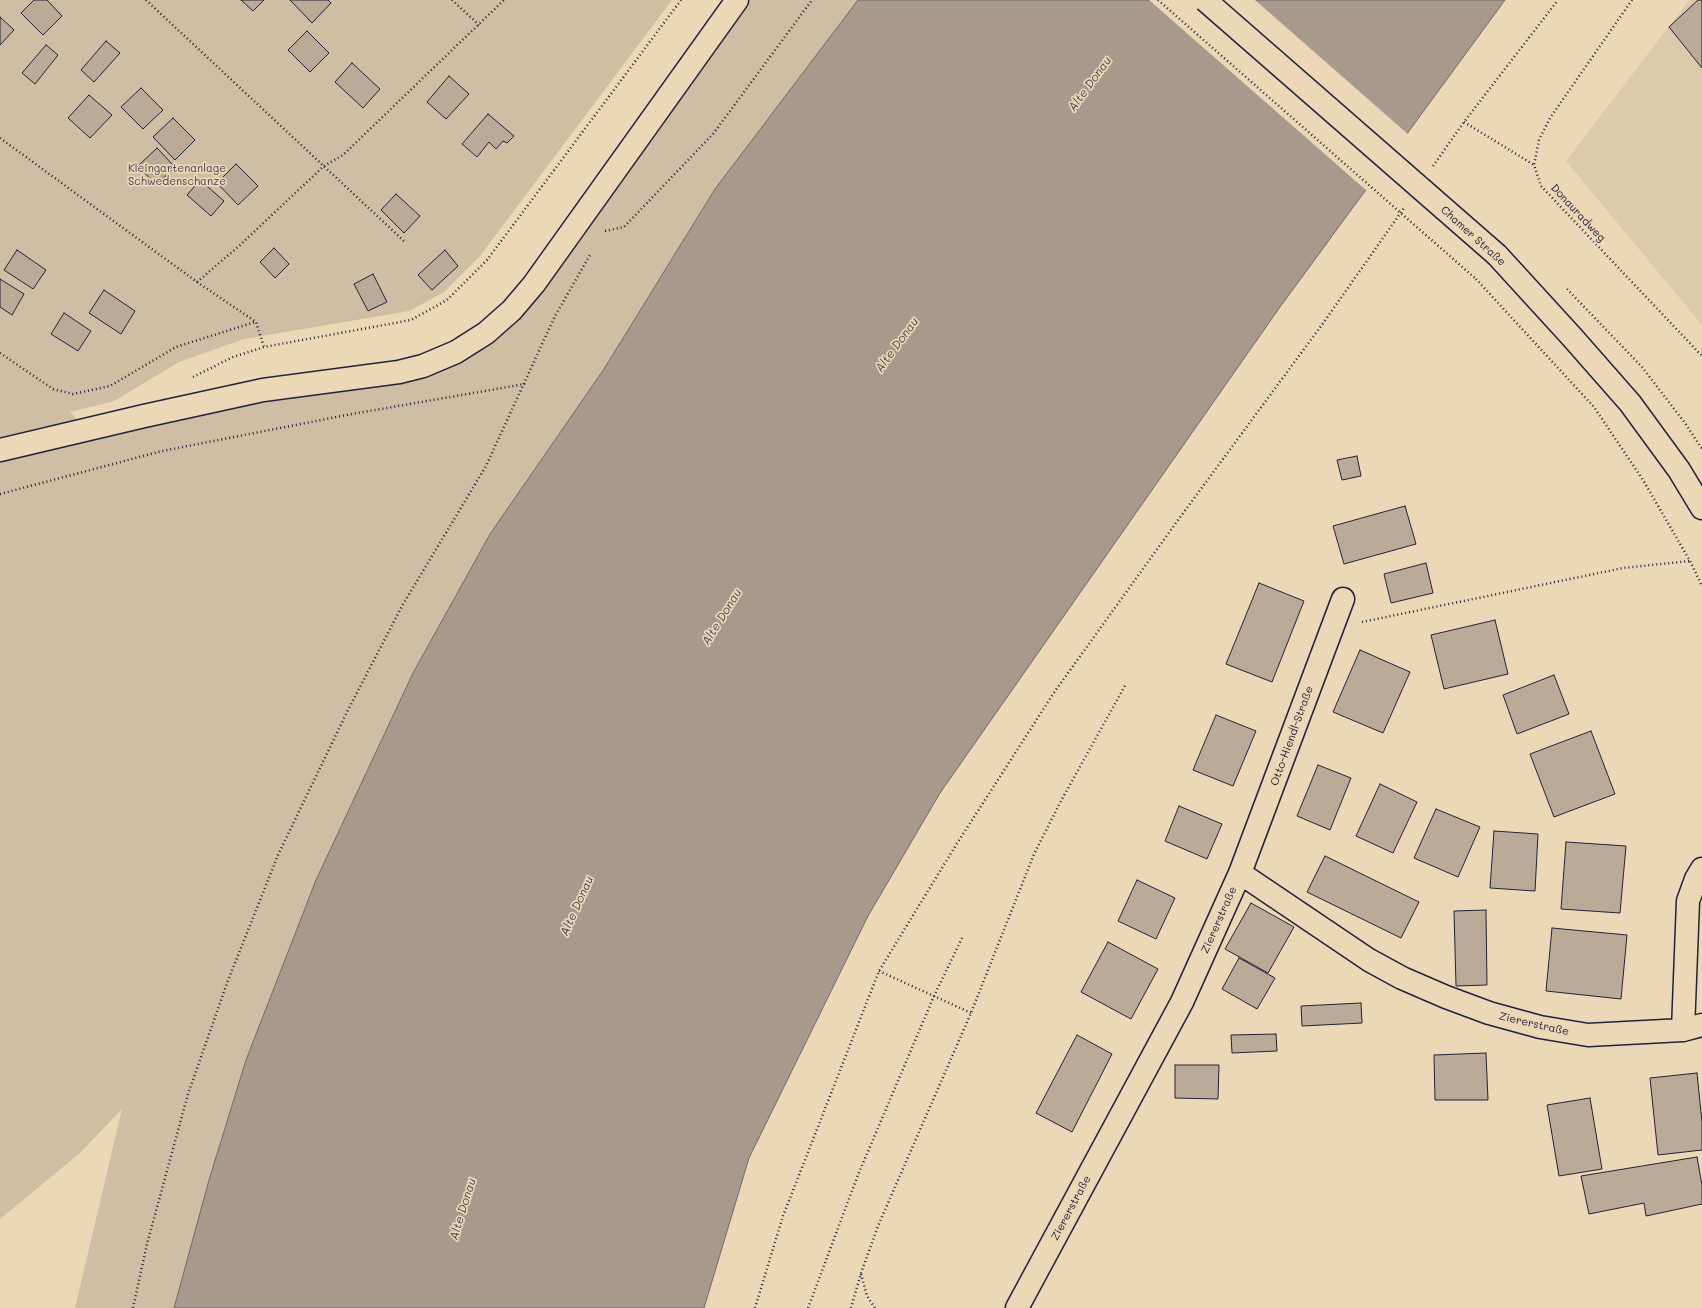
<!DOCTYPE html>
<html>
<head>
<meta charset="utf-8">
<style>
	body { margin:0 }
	canvas { display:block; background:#ecd7b6 }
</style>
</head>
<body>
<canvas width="1702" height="1308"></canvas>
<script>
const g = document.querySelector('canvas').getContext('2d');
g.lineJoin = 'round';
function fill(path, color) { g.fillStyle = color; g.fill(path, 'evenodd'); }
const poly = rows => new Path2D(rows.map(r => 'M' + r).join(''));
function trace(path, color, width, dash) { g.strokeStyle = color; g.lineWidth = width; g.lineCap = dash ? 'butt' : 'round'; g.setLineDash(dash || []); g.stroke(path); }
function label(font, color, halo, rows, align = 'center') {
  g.font = font + ' Mali,sans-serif'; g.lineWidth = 3.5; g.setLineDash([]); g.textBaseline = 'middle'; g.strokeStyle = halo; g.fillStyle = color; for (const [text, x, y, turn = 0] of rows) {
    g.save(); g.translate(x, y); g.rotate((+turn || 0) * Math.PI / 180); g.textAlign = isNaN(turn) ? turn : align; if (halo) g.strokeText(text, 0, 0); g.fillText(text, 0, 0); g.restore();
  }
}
fill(poly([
	[1689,0,1702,0,1702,325,1566,161]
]), '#ddcaad');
fill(poly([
	[0,0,672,0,480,256,444,292,409,311,244,339,179,362,114,401,70,412,94,440,181,415,293,392,380,384,522,310,750,0,858,0,715,189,604,369,490,534,413,673,316,880,246,1060,209,1180,174,1308,75,1308,122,1109,80,1153,0,1219]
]), '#cfbda4');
const water = poly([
	[858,0,1505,0,1280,307,940,793,868,916,749,1158,704,1308,174,1308,209,1180,246,1060,316,880,413,673,490,534,604,369,715,189,858,0]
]);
fill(water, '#a7998c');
trace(water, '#72696c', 1);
fill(poly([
	[1149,0,1255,0,1409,135,1367,191]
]), '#ecd7b6');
const building = poly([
	[34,0,47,0,62,16,43,35,21,13,34,0],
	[241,0,264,0,253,11,241,0],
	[290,0,328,0,331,3,312,23,290,0],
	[1698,0,1702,0,1702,68,1669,27,1698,0],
	[0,17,14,30,0,45,0,17],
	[307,31,329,53,310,72,288,50,307,31],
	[106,41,120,53,94,82,81,70,106,41],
	[46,45,58,55,35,84,22,73,46,45],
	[352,63,380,89,363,108,335,82,352,63],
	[449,76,469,94,446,119,427,102,449,76],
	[141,88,163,110,143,129,121,107,141,88],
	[89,95,112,115,90,138,68,118,89,95],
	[488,114,514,136,507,143,503,141,496,149,489,142,477,157,462,144,488,114],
	[173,118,195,140,175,160,153,137,173,118],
	[157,148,175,167,156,185,138,166,157,148],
	[236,164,258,186,238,205,217,183,236,164],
	[200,180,224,201,211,216,187,195,200,180],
	[396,194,420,216,404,233,381,210,396,194],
	[274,248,289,264,275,278,260,262,274,248],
	[17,250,46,270,33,289,4,270,17,250],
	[445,250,458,266,432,290,418,275,445,250],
	[373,274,387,302,368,311,354,284,373,274],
	[0,279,24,294,12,315,0,307,0,279],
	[104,290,135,311,121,334,89,313,104,290],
	[64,313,91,331,78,351,51,334,64,313],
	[1357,456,1361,476,1342,480,1337,460,1357,456],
	[1405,506,1416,544,1344,564,1333,526,1405,506],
	[1426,563,1433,593,1391,603,1384,574,1426,563],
	[1259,583,1304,601,1272,682,1226,664,1259,583],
	[1495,620,1508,674,1444,689,1431,635,1495,620],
	[1360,650,1410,672,1383,733,1333,712,1360,650],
	[1554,675,1569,714,1517,734,1503,695,1554,675],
	[1216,715,1256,731,1233,786,1193,770,1216,715],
	[1591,731,1615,794,1554,817,1530,754,1591,731],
	[1318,765,1351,778,1330,830,1297,816,1318,765],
	[1380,784,1417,802,1393,853,1356,836,1380,784],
	[1179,806,1222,824,1207,859,1165,841,1179,806],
	[1436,809,1480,827,1458,877,1414,858,1436,809],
	[1494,831,1538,834,1535,891,1490,888,1494,831],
	[1566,842,1626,846,1620,913,1561,909,1566,842],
	[1325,856,1419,902,1401,938,1307,892,1325,856],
	[1137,880,1175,898,1156,939,1118,921,1137,880],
	[1251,903,1294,927,1268,973,1225,949,1251,903],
	[1486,910,1487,985,1456,986,1454,911,1486,910],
	[1552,928,1627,935,1621,999,1546,991,1552,928],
	[1108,942,1158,969,1131,1019,1081,992,1108,942],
	[1239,958,1275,978,1257,1009,1222,989,1239,958],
	[1361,1003,1362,1023,1302,1026,1301,1006,1361,1003],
	[1276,1034,1277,1051,1232,1053,1231,1035,1276,1034],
	[1077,1035,1112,1054,1072,1132,1036,1113,1077,1035],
	[1486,1053,1488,1100,1435,1100,1434,1055,1486,1053],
	[1175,1065,1219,1065,1218,1099,1175,1098,1175,1065],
	[1697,1073,1702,1122,1702,1150,1658,1155,1650,1078,1697,1073],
	[1590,1098,1602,1169,1559,1176,1547,1105,1590,1098],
	[1697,1157,1702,1185,1702,1204,1646,1216,1644,1203,1589,1214,1581,1176,1697,1157]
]);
fill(building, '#baaa97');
trace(building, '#22223b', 1);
const minor = poly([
	[0,450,144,416,263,390,399,372,423,366,456,352,486,333,512,310,534,284,737,0],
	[1240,873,1343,599],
	[1683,1030,1688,901,1696,879,1702,869],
	[1017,1308,1182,1002,1240,873,1369,960,1402,978,1446,997,1489,1013,1540,1027,1588,1035,1683,1030,1702,1025]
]);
const major = poly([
	[1497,255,1572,337,1630,403,1679,470,1702,508]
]);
trace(minor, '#22223b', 25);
trace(major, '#22223b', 25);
trace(poly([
	[146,0,405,242],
	[452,0,479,25],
	[1632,0,1550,118,1539,140,1534,165,1541,186,1702,356],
	[1464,122,1534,165],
	[0,138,197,282,256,322,264,347],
	[1433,166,1464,122,1558,0],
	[605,231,624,227,713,134,812,0],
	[1476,279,1594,407,1643,480,1690,561,1702,586],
	[197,282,239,246,324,166,343,155,504,0],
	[1567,289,1642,367,1685,423,1702,449],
	[0,353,53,389,73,394,110,386,176,347,255,322],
	[193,377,233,357,264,347,411,320,447,300,487,260,681,0],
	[0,494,162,451,352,414,525,384],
	[1362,622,1623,568,1690,561],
	[879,971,971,1013],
	[861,1274,867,1296,875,1308],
	[133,1308,147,1244,188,1094,227,983,278,855,347,712,402,606,486,466,555,316,590,255],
	[755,1308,783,1216,879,971,956,845,1055,691,1181,516,1324,322,1404,208],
	[808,1308,858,1175,934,996,963,936],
	[851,1308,861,1273,878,1226,971,1013,1034,854,1062,799,1126,684]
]), '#22223b', 2.5, [1, 3]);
trace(minor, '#ecd7b6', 22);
trace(major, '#ecd7b6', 22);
const majorBridge = poly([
	[1205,0,1497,255]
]);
trace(majorBridge, '#22223b', 25, []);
trace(poly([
	[1158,0,1476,279]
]), '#22223b', 2.5, [1, 3]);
trace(majorBridge, '#ecd7b6', 22);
label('11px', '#454150', '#ecd7b6', [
	["Kleingartenanlage",177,169],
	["Schwedenschanze",177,182]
]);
label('11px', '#22223b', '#ecd7b6', [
	["Donauradweg",1578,213,47],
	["Chamer Straße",1473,236,42],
	["Otto-Hiendl-Straße",1292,736,-70],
	["Ziererstraße",1219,920,-66],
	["Ziererstraße",1534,1024,13],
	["Ziererstraße",1071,1208,-62]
]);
label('italic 12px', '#4a4653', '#ecd7b6', [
	["Alte Donau",1090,84,-54],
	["Alte Donau",897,345,-54],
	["Alte Donau",722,617,-58],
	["Alte Donau",577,906,-66],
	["Alte Donau",463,1209,-73]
]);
</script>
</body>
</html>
